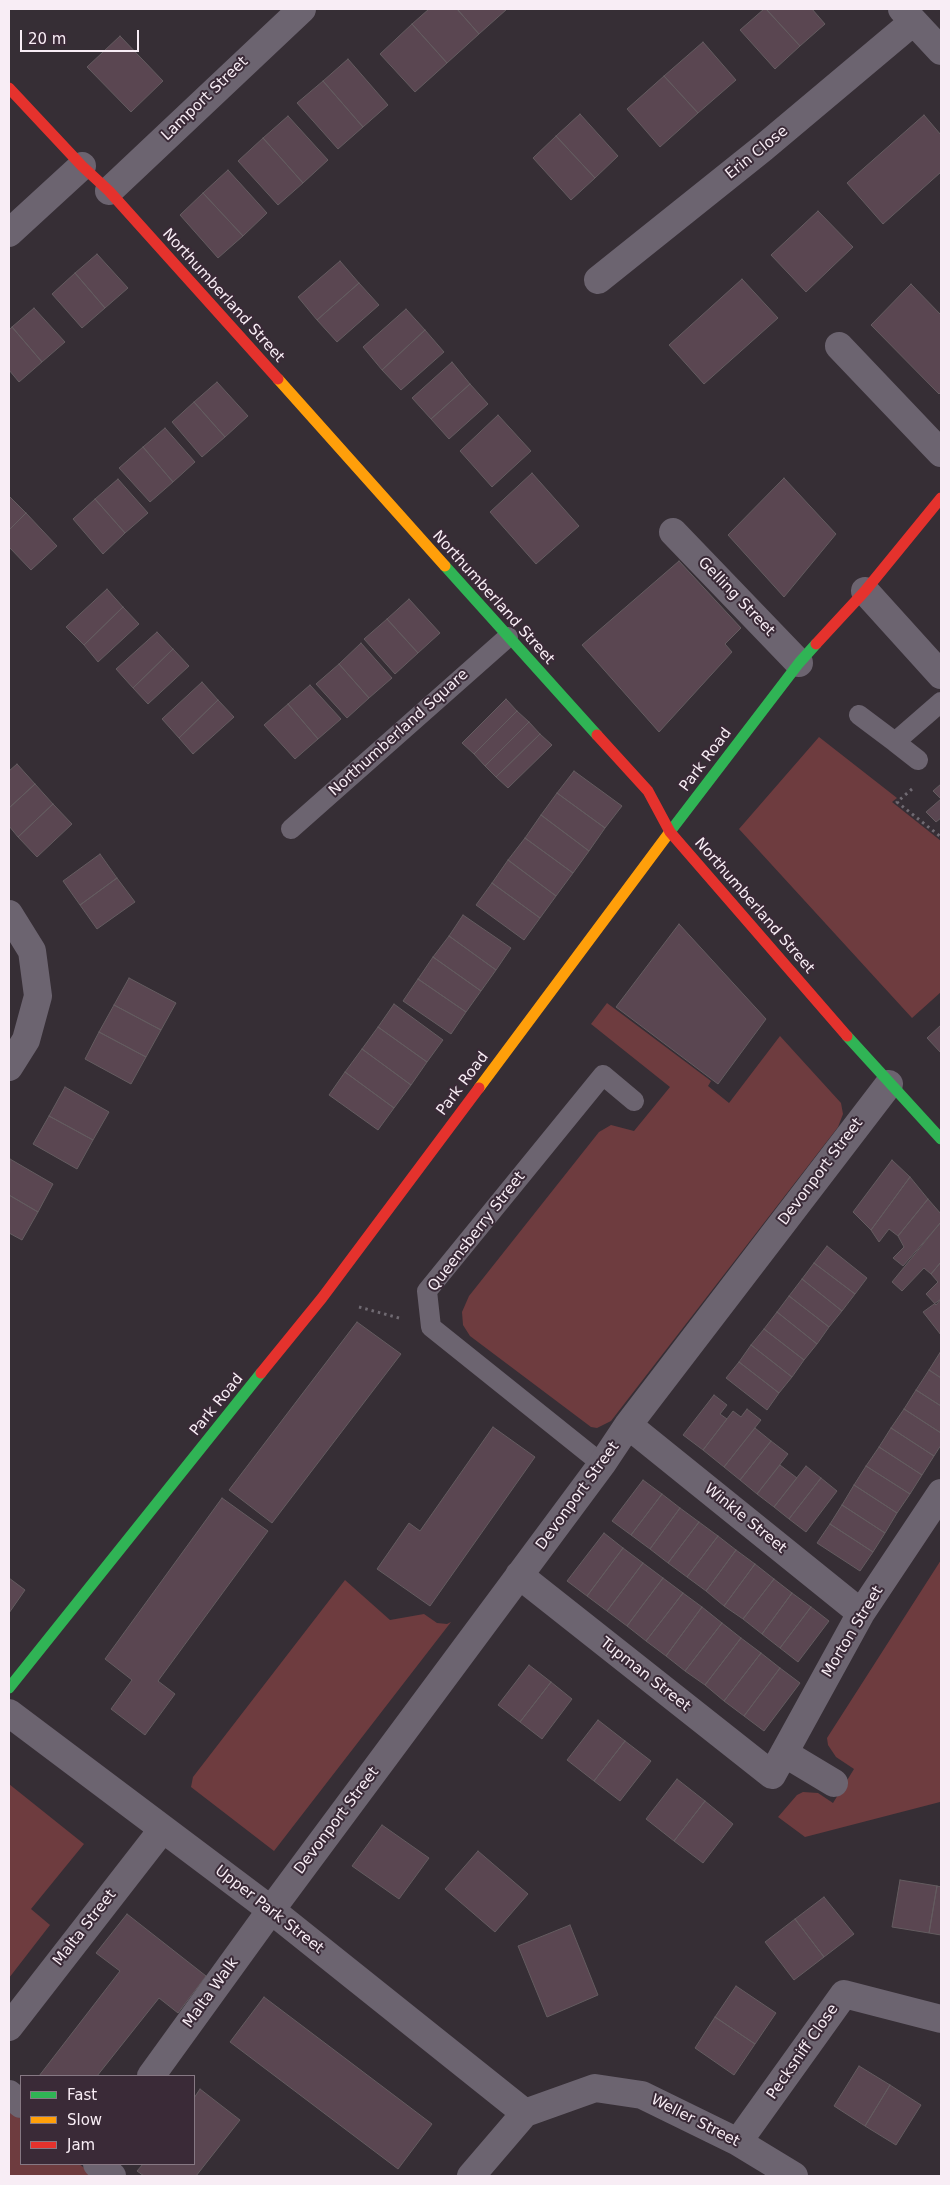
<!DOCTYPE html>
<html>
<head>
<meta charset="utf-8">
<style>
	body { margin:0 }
	#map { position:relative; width:950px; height:2185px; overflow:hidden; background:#362e35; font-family:"DejaVu Sans",sans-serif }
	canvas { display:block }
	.frame { position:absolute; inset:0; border:10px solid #f8edf5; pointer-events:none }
	.legend { position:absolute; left:20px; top:2075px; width:175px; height:90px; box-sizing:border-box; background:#3a2a37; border:1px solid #867883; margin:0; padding:6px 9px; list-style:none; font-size:15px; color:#f8edf5 }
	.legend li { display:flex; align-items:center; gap:10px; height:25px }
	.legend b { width:25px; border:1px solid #867883 }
	.scale { position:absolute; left:20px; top:30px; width:119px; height:22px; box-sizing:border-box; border:2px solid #f8edf5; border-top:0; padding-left:6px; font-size:15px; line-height:18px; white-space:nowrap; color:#f8edf5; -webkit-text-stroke:4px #3a2a37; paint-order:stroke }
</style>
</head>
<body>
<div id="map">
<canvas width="950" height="2185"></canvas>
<div class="frame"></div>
<ul class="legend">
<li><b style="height:6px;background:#30b455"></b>Fast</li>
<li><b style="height:6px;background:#ff9f0a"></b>Slow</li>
<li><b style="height:6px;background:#e5322d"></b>Jam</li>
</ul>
<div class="scale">20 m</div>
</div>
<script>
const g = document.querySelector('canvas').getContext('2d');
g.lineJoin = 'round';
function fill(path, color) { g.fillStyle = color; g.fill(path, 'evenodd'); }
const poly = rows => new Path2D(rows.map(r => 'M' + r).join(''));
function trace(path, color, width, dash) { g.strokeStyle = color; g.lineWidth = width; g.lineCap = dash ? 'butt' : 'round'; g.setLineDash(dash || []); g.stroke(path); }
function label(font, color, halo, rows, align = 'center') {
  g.font = font + ' "DejaVu Sans",sans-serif'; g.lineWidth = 4; g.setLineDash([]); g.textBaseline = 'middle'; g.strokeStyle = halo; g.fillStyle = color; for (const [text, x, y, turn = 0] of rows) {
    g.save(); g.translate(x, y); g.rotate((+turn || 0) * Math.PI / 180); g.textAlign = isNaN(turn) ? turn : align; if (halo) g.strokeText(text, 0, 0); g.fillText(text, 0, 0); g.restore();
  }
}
fill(poly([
	[819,737,897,798,892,802,941,841,941,992,912,1018,739,829],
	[607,1003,711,1081,708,1086,729,1103,780,1036,841,1103,843,1114,838,1127,611,1421,597,1428,591,1427,470,1336,463,1325,462,1312,469,1296,599,1132,611,1125,634,1131,670,1087,591,1024],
	[941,1560,940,1802,805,1837,778,1817,797,1795,803,1792,818,1793,833,1803,854,1769,836,1757,828,1745,827,1738],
	[345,1580,390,1620,424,1614,437,1623,447,1624,451,1622,274,1851,191,1787,193,1777],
	[9,1784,84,1844,31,1909,50,1925,9,1978],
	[9,2110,21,2119,21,2164,79,2164,95,2176,9,2176]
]), '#6e3c3f');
const building = poly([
	[429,9,457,9,479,34,447,63,412,24,429,9],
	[457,9,507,9,479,34,457,9],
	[764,9,766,9,800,46,775,69,740,30,764,9],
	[766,9,812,9,825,24,800,46,766,9],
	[412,24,447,63,415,92,380,54,412,24],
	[120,36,163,81,131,112,87,67,120,36],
	[703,42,736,80,698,113,664,76,703,42],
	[348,59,388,105,363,127,323,81,348,59],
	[664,76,698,113,660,147,627,109,664,76],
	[323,81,363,127,338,149,297,103,323,81],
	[580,114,618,156,595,178,556,136,580,114],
	[924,115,941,135,941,172,883,224,847,183,924,115],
	[288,116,328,160,303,183,263,138,288,116],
	[556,136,595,178,571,200,533,158,556,136],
	[263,138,303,183,278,205,238,161,263,138],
	[228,170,267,213,243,236,203,193,228,170],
	[203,193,243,236,218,258,180,215,203,193],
	[818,211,853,247,806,292,771,255,818,211],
	[97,254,128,288,105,308,75,273,97,254],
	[340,261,359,283,317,320,298,297,340,261],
	[75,273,105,308,82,328,52,294,75,273],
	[742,279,778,318,704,384,669,345,742,279],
	[359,283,379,305,337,342,317,320,359,283],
	[911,284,941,315,941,392,939,394,871,325,911,284],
	[34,308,65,342,42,362,12,327,34,308],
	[406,309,425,330,382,370,363,347,406,309],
	[12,327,42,362,19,382,9,370,9,330,12,327],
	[425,330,444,352,401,390,382,370,425,330],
	[452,362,470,384,431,419,412,398,452,362],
	[217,382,248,416,225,437,194,402,217,382],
	[470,384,488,404,449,439,431,419,470,384],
	[194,402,225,437,202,457,172,422,194,402],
	[498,415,531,451,492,487,460,451,498,415],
	[165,428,195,462,173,482,143,447,165,428],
	[143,447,173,482,150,502,119,468,143,447],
	[532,473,579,526,536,564,490,512,532,473],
	[784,478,836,534,784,597,728,535,784,478],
	[118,479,148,513,125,533,95,499,118,479],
	[9,496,26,513,9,530,9,496],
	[95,499,125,533,103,554,73,519,95,499],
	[26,513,57,546,31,570,9,547,9,530,26,513],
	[679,561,741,628,725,644,732,652,659,732,582,645,679,561],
	[107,589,123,607,84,645,66,627,107,589],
	[409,599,440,633,418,653,387,619,409,599],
	[123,607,139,624,98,662,84,645,123,607],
	[387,619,418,653,395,674,364,639,387,619],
	[157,632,173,649,133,688,116,669,157,632],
	[361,643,392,678,369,698,339,664,361,643],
	[173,649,189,666,148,704,133,688,173,649],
	[339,664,369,698,347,718,316,684,339,664],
	[202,682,218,700,179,738,162,719,202,682],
	[310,685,341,719,318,739,288,704,310,685],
	[506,699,517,711,474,754,462,743,506,699],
	[218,700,234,717,193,754,179,738,218,700],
	[288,704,318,739,295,759,264,725,288,704],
	[517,711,529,722,485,766,474,754,517,711],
	[529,722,540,734,496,777,485,766,529,722],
	[540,734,552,745,508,788,496,777,540,734],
	[17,764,35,784,9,808,9,771,17,764],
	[574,771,622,806,605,828,557,793,574,771],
	[35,784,53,804,18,837,9,826,9,808,35,784],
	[941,784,941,799,933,791,941,784],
	[557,793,605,828,589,851,541,815,557,793],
	[941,799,941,818,936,822,926,812,941,799],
	[53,804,72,824,37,857,18,837,53,804],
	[541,815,589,851,573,873,525,838,541,815],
	[525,838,573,873,556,896,508,860,525,838],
	[100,854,117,878,80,905,63,881,100,854],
	[508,860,556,896,540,918,492,883,508,860],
	[117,878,135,902,97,929,80,905,117,878],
	[492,883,540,918,524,940,476,905,492,883],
	[463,915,511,948,496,970,449,936,463,915],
	[679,924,766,1019,718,1084,616,1007,679,924],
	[449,936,496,970,481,991,433,957,449,936],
	[433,957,481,991,466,1012,418,979,433,957],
	[129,978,176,1003,161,1030,114,1005,129,978],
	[418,979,466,1012,451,1034,403,1001,418,979],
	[394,1004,443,1040,427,1062,378,1027,394,1004],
	[114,1005,161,1030,146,1057,99,1032,114,1005],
	[941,1025,941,1053,927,1038,941,1025],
	[378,1027,427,1062,411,1085,362,1049,378,1027],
	[99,1032,146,1057,131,1084,85,1059,99,1032],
	[362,1049,411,1085,394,1108,345,1072,362,1049],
	[345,1072,394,1108,378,1130,329,1095,345,1072],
	[65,1087,109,1112,93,1140,49,1116,65,1087],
	[49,1116,93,1140,77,1169,33,1144,49,1116],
	[10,1159,53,1184,38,1212,9,1195,10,1159],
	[892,1160,910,1177,871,1230,853,1212,892,1160],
	[910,1177,928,1199,898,1236,889,1229,879,1242,871,1230,910,1177],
	[9,1195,38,1212,22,1240,9,1233,9,1195],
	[928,1199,941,1214,941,1222,903,1266,893,1258,904,1247,898,1236,928,1199],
	[941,1222,941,1262,931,1274,924,1268,902,1291,892,1282,941,1222],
	[827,1246,867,1278,855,1294,814,1263,827,1246],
	[941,1262,941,1299,936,1305,926,1294,938,1282,931,1274,941,1262],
	[814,1263,855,1294,842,1311,802,1279,814,1263],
	[802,1279,842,1311,829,1327,789,1296,802,1279],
	[789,1296,829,1327,817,1344,777,1312,789,1296],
	[941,1299,941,1335,923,1312,941,1299],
	[777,1312,817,1344,804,1360,764,1329,777,1312],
	[357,1322,401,1354,272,1523,229,1490,357,1322],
	[764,1329,804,1360,792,1377,751,1345,764,1329],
	[751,1345,792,1377,779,1393,739,1362,751,1345],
	[941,1351,941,1378,929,1370,941,1351],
	[739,1362,779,1393,767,1410,726,1378,739,1362],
	[929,1370,941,1378,941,1406,916,1390,929,1370],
	[916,1390,941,1406,941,1433,904,1409,916,1390],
	[714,1395,727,1405,720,1414,727,1419,703,1450,683,1435,714,1395],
	[747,1409,761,1420,724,1467,703,1450,733,1411,741,1417,747,1409],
	[904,1409,941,1433,941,1445,934,1456,891,1428,904,1409],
	[493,1427,535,1457,430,1606,377,1569,409,1523,420,1531,493,1427],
	[755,1428,771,1441,740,1480,724,1467,755,1428],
	[891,1428,934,1456,922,1475,879,1447,891,1428],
	[771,1441,788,1454,757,1494,740,1480,771,1441],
	[879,1447,922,1475,910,1494,866,1466,879,1447],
	[780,1465,797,1478,774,1507,757,1494,780,1465],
	[806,1466,821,1478,789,1519,774,1507,806,1466],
	[866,1466,910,1494,897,1513,854,1485,866,1466],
	[821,1478,837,1491,806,1532,789,1519,821,1478],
	[643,1480,662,1494,631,1535,612,1521,643,1480],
	[854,1485,897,1513,885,1533,842,1505,854,1485],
	[662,1494,680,1508,650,1549,631,1535,662,1494],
	[222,1498,268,1531,158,1681,175,1694,145,1735,111,1709,132,1680,105,1659,222,1498],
	[842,1505,885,1533,873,1552,830,1524,842,1505],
	[680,1508,699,1522,668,1563,650,1549,680,1508],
	[699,1522,718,1536,687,1577,668,1563,699,1522],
	[830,1524,873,1552,860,1571,817,1543,830,1524],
	[604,1533,623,1548,587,1596,567,1581,604,1533],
	[718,1536,736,1550,706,1591,687,1577,718,1536],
	[623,1548,643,1563,607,1611,587,1596,623,1548],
	[736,1550,755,1564,724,1606,706,1591,736,1550],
	[643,1563,663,1578,627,1626,607,1611,643,1563],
	[755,1564,774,1579,743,1619,724,1606,755,1564],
	[9,1578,25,1590,9,1613,9,1578],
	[663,1578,683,1593,646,1641,627,1626,663,1578],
	[774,1579,792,1593,762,1634,743,1619,774,1579],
	[683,1593,702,1607,666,1656,646,1641,683,1593],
	[792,1593,811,1607,780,1648,762,1634,792,1593],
	[702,1607,722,1623,685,1671,666,1656,702,1607],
	[811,1607,829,1621,798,1662,780,1648,811,1607],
	[722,1623,741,1638,705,1685,685,1671,722,1623],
	[741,1638,761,1653,724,1701,705,1685,741,1638],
	[761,1653,780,1668,744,1716,724,1701,761,1653],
	[529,1665,551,1682,520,1722,498,1705,529,1665],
	[780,1668,800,1683,764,1731,744,1716,780,1668],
	[551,1682,572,1699,542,1739,520,1722,551,1682],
	[598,1720,625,1741,594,1781,567,1760,598,1720],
	[625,1741,651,1761,620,1801,594,1781,625,1741],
	[677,1779,705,1801,674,1841,646,1819,677,1779],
	[705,1801,733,1824,703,1863,674,1841,705,1801],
	[382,1825,429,1858,399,1899,352,1866,382,1825],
	[478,1851,528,1894,495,1932,445,1889,478,1851],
	[900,1880,937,1886,929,1933,892,1927,900,1880],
	[937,1886,941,1887,941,1935,929,1933,937,1886],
	[824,1897,854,1934,824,1957,795,1919,824,1897],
	[127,1914,206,1976,178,2013,159,1998,97,2076,39,2076,120,1971,96,1953,127,1914],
	[795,1919,824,1957,794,1980,765,1942,795,1919],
	[570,1925,598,1995,547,2017,518,1946,570,1925],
	[736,1986,776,2013,755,2044,715,2017,736,1986],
	[264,1997,432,2124,398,2169,230,2042,264,1997],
	[715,2017,755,2044,734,2075,695,2048,715,2017],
	[859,2066,890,2085,865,2126,834,2106,859,2066],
	[890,2085,921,2105,896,2145,865,2126,890,2085],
	[200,2089,240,2120,196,2176,144,2176,137,2171,143,2164,194,2164,194,2098,200,2089]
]);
fill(building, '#5a4651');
trace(building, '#645c60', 1);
trace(poly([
	[912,789,897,802,941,837],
	[359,1307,399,1318]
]), '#706a72', 3, [2.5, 4]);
trace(poly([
	[859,715,895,742,941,702],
	[895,742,918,760],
	[291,829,508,637],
	[602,1464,431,1327,427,1291,603,1075,634,1101]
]), '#6c6470', 20);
trace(poly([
	[902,9,941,51],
	[109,191,302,9],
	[9,233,82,166],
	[598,280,763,148,913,22],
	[839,346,941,453],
	[673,532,799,663],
	[865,591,941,675],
	[9,914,32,951,38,996,26,1040,9,1067],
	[628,1425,861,1613],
	[519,1575,772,1775,861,1613,941,1493],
	[9,1713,271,1910,525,2113],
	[784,1753,834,1783],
	[9,2027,162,1830],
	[151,2076,271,1910,602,1464,628,1425,889,1084],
	[9,2094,21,2104],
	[738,2142,844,1994,941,2019],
	[97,2164,112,2176],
	[471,2176,525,2113,595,2088,642,2095,738,2142,794,2176]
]), '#6c6470', 28);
trace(poly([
	[445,566,597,735],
	[669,833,799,663,816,644],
	[847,1036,941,1139],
	[9,1688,261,1373]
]), '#30b455', 11);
trace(poly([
	[278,379,445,566],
	[479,1088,669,833]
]), '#ff9f0a', 11);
trace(poly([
	[9,88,82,166,109,191,278,379],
	[816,644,865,591,941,498],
	[597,735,648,791,670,832,847,1036],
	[261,1373,322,1298,479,1088]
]), '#e5322d', 11);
label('15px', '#f8edf5', '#3a2a37', [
	["Lamport Street",205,99,-44],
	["Erin Close",757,153,-39],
	["Northumberland Street",223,296,48],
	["Gelling Street",736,597,46],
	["Northumberland Street",493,598,48],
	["Northumberland Square",399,733,-42],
	["Park Road",706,760,-53],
	["Northumberland Street",754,906,49],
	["Park Road",463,1084,-53],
	["Devonport Street",821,1172,-53],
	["Queensberry Street",477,1232,-52],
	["Park Road",217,1405,-51],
	["Devonport Street",578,1496,-54],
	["Winkle Street",745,1519,39],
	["Morton Street",853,1632,-59],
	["Tupman Street",645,1675,38],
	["Devonport Street",337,1821,-53],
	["Upper Park Street",269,1910,38],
	["Malta Street",85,1928,-52],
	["Malta Walk",211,1993,-54],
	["Pecksniff Close",803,2052,-55],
	["Weller Street",695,2121,27]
]);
</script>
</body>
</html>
